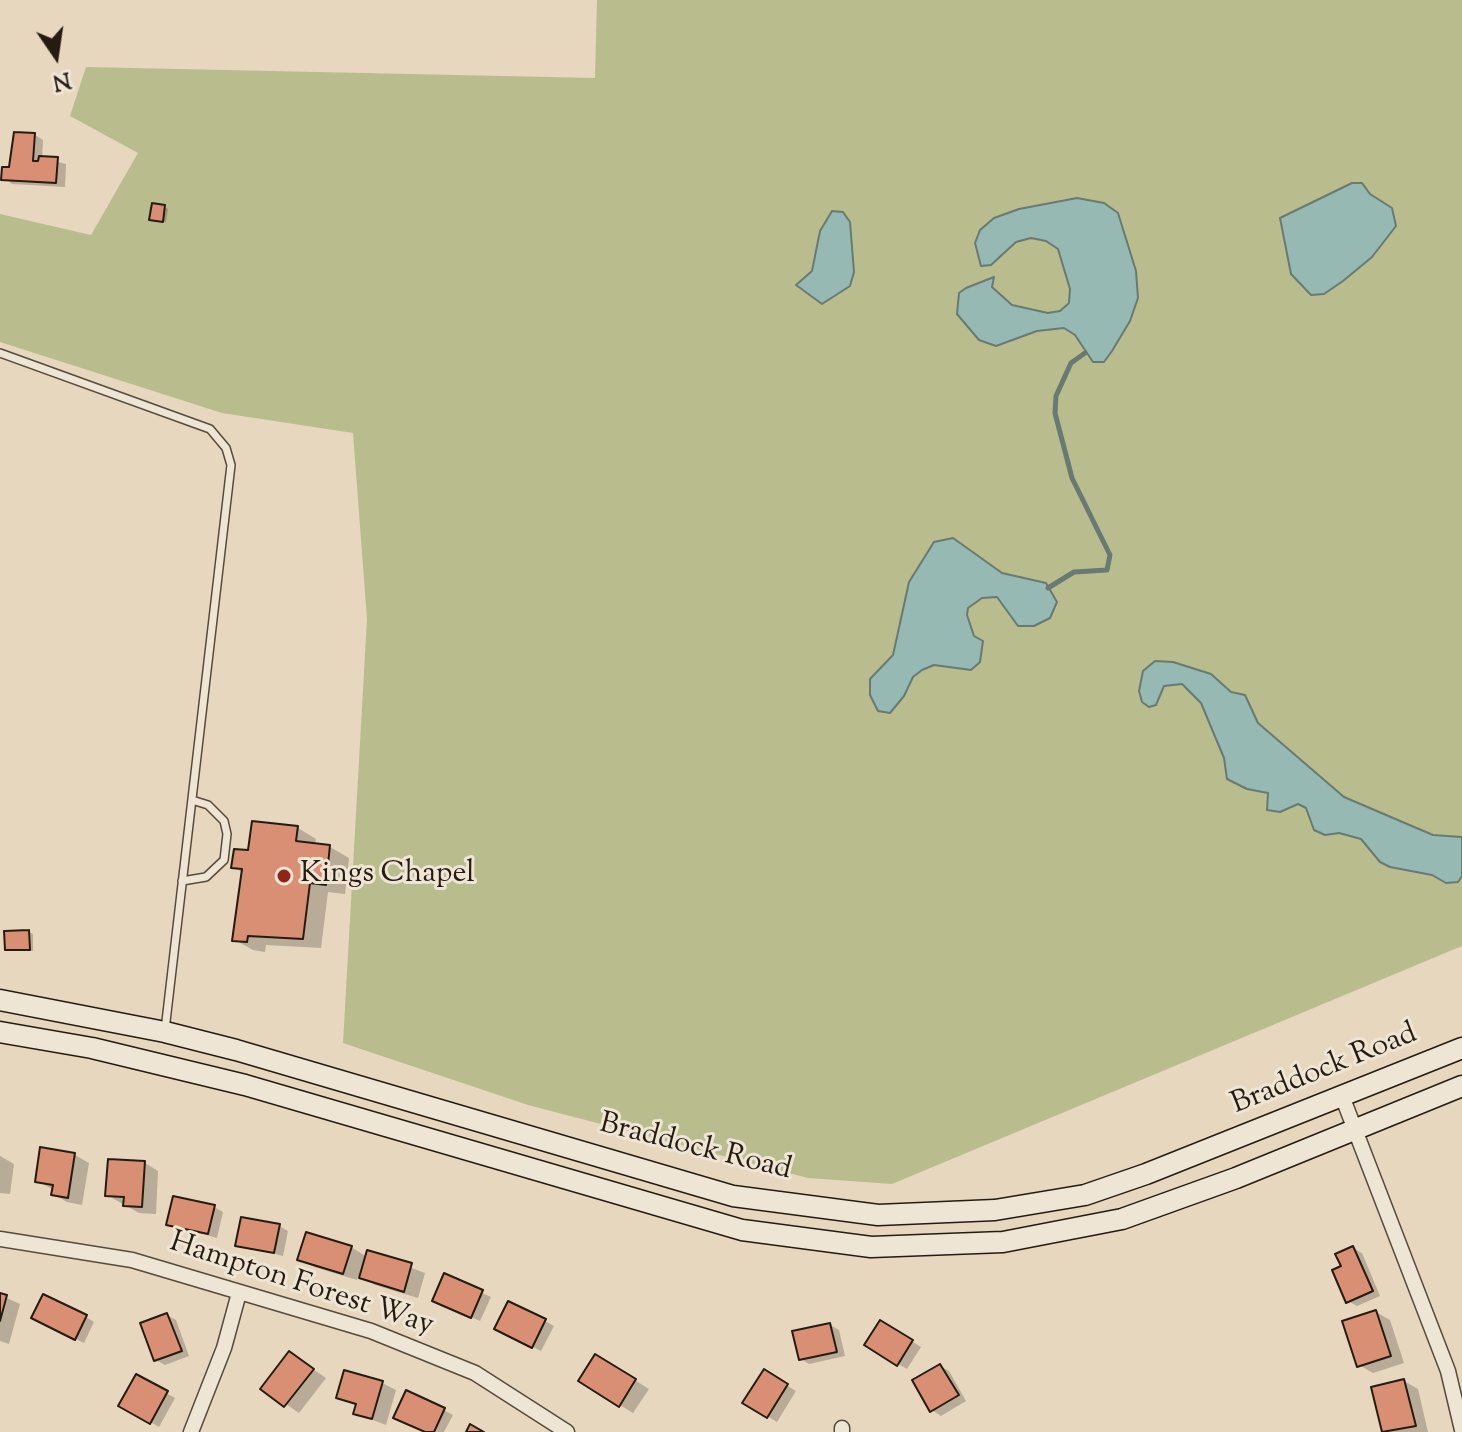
<!DOCTYPE html>
<html>
<head>
<meta charset="utf-8">
<style>
	body { margin:0 }
	#map { position:relative; width:1462px; height:1432px; overflow:hidden; background:#e6d7be; font-family:"Sorts Mill Goudy",serif }
	canvas { display:block }
	.north { position:absolute; left:16px; top:16px; width:80px; height:80px; -webkit-text-stroke:6px #efe5d5; paint-order:stroke; rotate:167deg; font-size:22px; font-weight:700; line-height:32px; text-align:center; color:#251b11 }
	.north::after { content:''; display:block; margin:auto; width:28px; height:36px; background:#251b11; clip-path:polygon(50% 0,100% 100%,50% 72%,0 100%) }
</style>
</head>
<body>
<div id="map">
<canvas width="1462" height="1432"></canvas>
<div class="north">N</div>
</div>
<script>
const g = document.querySelector('canvas').getContext('2d');
g.lineJoin = 'round';
function fill(path, color) { g.fillStyle = color; g.fill(path, 'evenodd'); }
const poly = rows => new Path2D(rows.map(r => 'M' + r).join(''));
function trace(path, color, width, dash) { g.strokeStyle = color; g.lineWidth = width; g.lineCap = dash ? 'butt' : 'round'; g.setLineDash(dash || []); g.stroke(path); }
function label(font, color, halo, rows, align = 'center') {
  g.font = font + ' "Sorts Mill Goudy",serif'; g.lineWidth = 6; g.setLineDash([]); g.textBaseline = 'middle'; g.strokeStyle = halo; g.fillStyle = color; for (const [text, x, y, turn = 0] of rows) {
    g.save(); g.translate(x, y); g.rotate((+turn || 0) * Math.PI / 180); g.textAlign = isNaN(turn) ? turn : align; if (halo) g.strokeText(text, 0, 0); g.fillText(text, 0, 0); g.restore();
  }
}
fill(poly([
	[597,0,1462,0,1462,946,892,1184,808,1178,528,1105,343,1043,367,619,353,433,222,413,0,342,0,214,91,235,138,153,70,116,86,67,595,78]
]), '#b9bd8e');
const water = poly([
	[1352,183,1362,183,1370,194,1392,208,1396,226,1372,257,1343,281,1324,294,1311,295,1291,274,1280,218,1352,183],
	[1077,198,1104,203,1118,213,1136,271,1138,298,1130,321,1112,351,1104,362,1093,362,1075,335,1064,328,1037,331,996,346,979,340,957,314,959,293,966,288,994,277,992,287,1012,305,1048,313,1060,311,1069,303,1070,289,1058,249,1046,241,1031,238,1016,242,991,265,981,266,975,243,980,230,994,218,1019,209,1077,198],
	[832,211,843,212,850,222,854,272,850,286,822,304,796,285,812,271,820,231,832,211],
	[953,538,1002,573,1046,583,1057,602,1050,618,1034,626,1018,626,997,597,982,598,968,608,967,615,974,636,983,641,980,662,971,670,934,665,922,670,913,677,904,696,890,713,878,711,870,695,870,679,893,655,909,582,934,542,953,538],
	[1155,661,1173,662,1211,674,1231,692,1245,695,1258,723,1344,797,1433,835,1462,837,1462,876,1458,882,1446,883,1432,875,1390,867,1380,862,1361,839,1339,833,1325,835,1314,830,1306,808,1298,804,1280,812,1267,810,1268,793,1247,789,1227,779,1224,758,1201,703,1182,684,1164,686,1156,705,1149,707,1142,702,1139,691,1143,671,1155,661]
]);
fill(water, '#96b9b3');
trace(water, '#697a72', 2);
fill(poly([
	[35,135,43,140,42,158,66,164,65,187,12,184,4,178],
	[164,207,168,209,166,222,152,219],
	[298,828,316,839,315,846,330,847,349,858,345,894,328,892,321,948,266,945,265,952,253,950,235,940,244,873,233,867,250,852],
	[29,932,33,934,33,951,7,949],
	[42,1150,75,1155,89,1163,82,1205,67,1202,53,1194,54,1190,37,1181],
	[0,1156,14,1164,10,1194,0,1193],
	[145,1163,158,1171,156,1214,139,1213,107,1195],
	[214,1207,223,1212,217,1238,168,1224],
	[279,1226,288,1231,283,1256,238,1244],
	[351,1247,367,1257,369,1252,425,1273,418,1298,375,1285,358,1276,357,1280,314,1267,300,1259],
	[1353,1248,1362,1253,1380,1296,1357,1306,1348,1301,1343,1267],
	[445,1276,491,1297,480,1321,443,1305],
	[0,1295,20,1304,9,1344,0,1341],
	[1376,1312,1390,1320,1404,1363,1373,1373,1359,1365],
	[167,1315,176,1320,189,1356,165,1365,156,1360],
	[86,1317,94,1322,84,1343,42,1322],
	[545,1321,554,1326,541,1351,505,1333],
	[880,1322,921,1347,907,1369,866,1345],
	[830,1325,839,1330,845,1356,809,1364,801,1359],
	[290,1353,326,1378,299,1413,263,1388],
	[596,1356,649,1389,633,1413,580,1381],
	[940,1366,949,1371,966,1401,941,1416,932,1410],
	[764,1372,796,1391,777,1422,745,1402],
	[136,1377,175,1398,159,1427,121,1405],
	[1404,1381,1418,1389,1428,1432,1384,1432,1373,1388],
	[382,1383,396,1390,386,1425,355,1413,357,1406,338,1397],
	[444,1410,453,1415,444,1432,427,1432]
]), '#0003');
trace(poly([
	[1048,588,1074,572,1107,570,1110,555,1072,478,1055,413,1056,396,1071,363,1085,353]
]), '#697a72', 5);
const building = poly([
	[14,132,35,133,33,161,38,161,39,156,58,157,56,183,1,180,2,167,9,167,14,132],
	[152,203,165,205,163,222,149,220,152,203],
	[252,821,298,826,296,841,330,845,326,885,310,883,303,939,248,936,247,942,232,941,242,869,231,868,234,849,248,850,252,821],
	[29,930,30,950,5,950,4,931,29,930],
	[40,1147,75,1153,68,1198,51,1195,53,1185,35,1182,40,1147],
	[108,1159,145,1161,142,1207,123,1206,124,1197,105,1196,108,1159],
	[173,1196,215,1205,208,1234,166,1225,173,1196],
	[241,1217,280,1224,274,1253,235,1246,241,1217],
	[306,1232,352,1246,343,1274,297,1260,306,1232],
	[1353,1246,1373,1291,1346,1303,1332,1270,1341,1266,1335,1254,1353,1246],
	[367,1250,412,1263,404,1292,359,1278,367,1250],
	[444,1273,483,1290,471,1318,432,1301,444,1273],
	[0,1293,7,1295,0,1321,0,1293],
	[43,1294,87,1315,75,1340,31,1318,43,1294],
	[508,1301,546,1319,532,1348,494,1329,508,1301],
	[1376,1310,1391,1356,1357,1367,1342,1321,1376,1310],
	[167,1313,182,1351,154,1361,140,1323,167,1313],
	[880,1320,913,1340,897,1366,864,1345,880,1320],
	[830,1323,837,1352,799,1360,792,1331,830,1323],
	[289,1351,314,1369,284,1407,260,1389,289,1351],
	[595,1354,636,1379,619,1407,578,1381,595,1354],
	[940,1364,959,1395,930,1412,912,1380,940,1364],
	[764,1369,788,1384,767,1418,742,1403,764,1369],
	[344,1370,383,1381,372,1419,353,1414,356,1404,336,1398,344,1370],
	[136,1374,168,1391,150,1424,118,1406,136,1374],
	[1404,1379,1416,1426,1382,1432,1371,1387,1404,1379],
	[406,1390,445,1408,434,1432,425,1432,393,1418,406,1390],
	[470,1424,484,1432,466,1432,470,1424]
]);
fill(building, '#d98f74');
trace(building, '#251b11', 2);
const service = poly([
	[0,353,210,429,226,448,231,465,165,1030],
	[182,881,206,877,224,860,227,834,224,821,208,805,192,800]
]);
const minor = poly([
	[1342,1096,1448,1371,1462,1430],
	[0,1239,132,1260,371,1331,475,1373,567,1432],
	[842,1428,842,1432],
	[191,1432,224,1348,239,1293]
]);
const secondary = poly([
	[0,1000,165,1032,236,1050,733,1196,878,1215,995,1210,1085,1195,1146,1174,1462,1048],
	[0,1032,92,1048,245,1085,742,1230,871,1247,1003,1242,1122,1219,1236,1178,1462,1086]
]);
trace(service, '#554a3c', 10);
trace(minor, '#554a3c', 17);
trace(secondary, '#251b11', 23);
trace(service, '#efe5d5', 7);
trace(minor, '#efe5d5', 14);
trace(secondary, '#efe5d5', 20);
for (const [x, y, r, color] of [
	[284,876,8,"#8f2418"]
]) { const dot = new Path2D(); dot.arc(x, y, r, 0, 2 * Math.PI); g.fillStyle = color; g.fill(dot); trace(dot, '#efe5d5', 3); }
label('30px', '#251b11', '#efe5d5', [
	["Kings Chapel",300,876]
], 'left');
label('30px', '#251b11', '#efe5d5', [
	["Braddock Road",1325,1071,-22],
	["Braddock Road",695,1149,14],
	["Hampton Forest Way",301,1286,18]
]);
</script>
</body>
</html>
